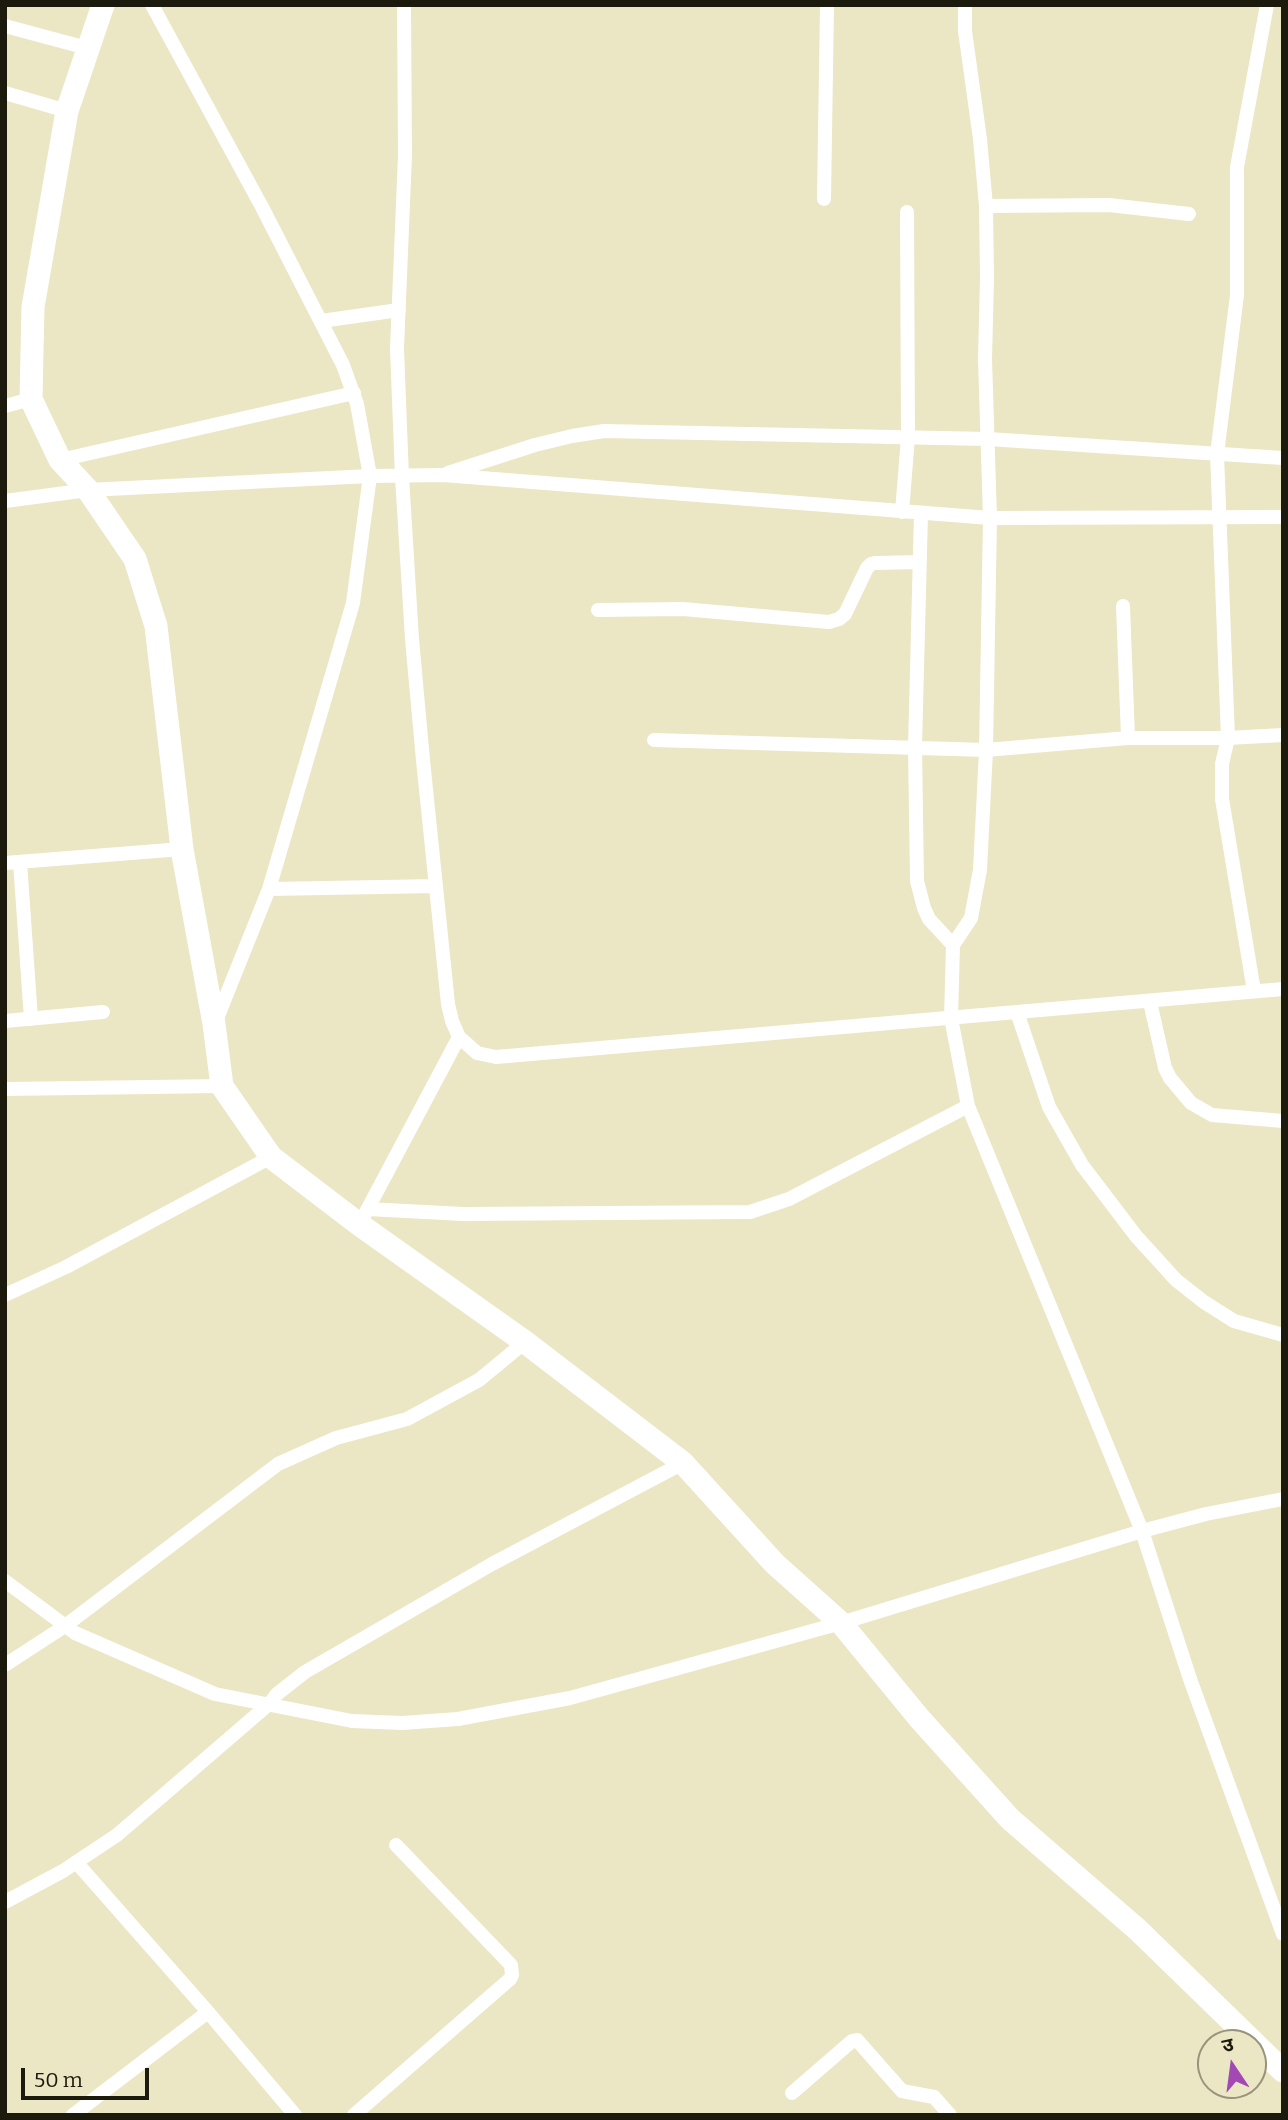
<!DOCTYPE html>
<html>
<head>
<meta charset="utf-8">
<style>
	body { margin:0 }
	#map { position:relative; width:1288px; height:2120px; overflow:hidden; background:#ebe6c4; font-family:Bitter,"Noto Sans Devanagari",serif }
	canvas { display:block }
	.frame { position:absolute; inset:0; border:7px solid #1c190d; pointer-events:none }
	.north { position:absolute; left:1197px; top:2029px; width:70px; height:70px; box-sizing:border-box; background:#ebe6c4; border:2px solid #98947b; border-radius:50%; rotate:347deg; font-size:19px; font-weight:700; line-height:28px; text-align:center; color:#1c190d }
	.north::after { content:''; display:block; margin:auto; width:24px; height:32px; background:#a249b4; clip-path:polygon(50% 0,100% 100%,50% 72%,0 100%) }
	.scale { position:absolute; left:21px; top:2068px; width:128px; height:32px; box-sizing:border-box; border:4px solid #1c190d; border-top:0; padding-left:9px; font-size:21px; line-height:24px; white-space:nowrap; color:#1c190d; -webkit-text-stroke:5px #ebe6c4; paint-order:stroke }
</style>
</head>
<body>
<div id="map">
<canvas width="1288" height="2120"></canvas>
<div class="frame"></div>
<div class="north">उ</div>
<div class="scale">50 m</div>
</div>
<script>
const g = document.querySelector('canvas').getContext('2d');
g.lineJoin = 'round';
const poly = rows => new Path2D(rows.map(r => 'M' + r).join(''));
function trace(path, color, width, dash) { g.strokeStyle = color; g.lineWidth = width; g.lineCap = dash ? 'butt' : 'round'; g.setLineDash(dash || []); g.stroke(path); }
trace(poly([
	[152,5,262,207,343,365,357,404,370,476,353,603,269,889,216,1021],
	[404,5,405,155,397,349,402,477,412,639,423,760,448,1004,452,1021,459,1037,477,1053,496,1057,1283,989],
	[5,26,87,48],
	[5,93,67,111],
	[824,199,827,5],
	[986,206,1109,205,1189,214],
	[321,321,399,310],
	[5,406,31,399],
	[60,460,354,393],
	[448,473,535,445,572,436,604,431,988,439,1283,458],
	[5,501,88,490,370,476,443,475,990,518,1283,517],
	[902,512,908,437,907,212],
	[921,514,915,747,917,881,924,908,929,919,953,945,951,1018,968,1106,1142,1531,1190,1679,1283,1934],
	[1123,606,1128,738],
	[598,610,683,609,829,622,839,619,845,614,867,568,871,564,875,563,920,562],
	[654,740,986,750,1128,738,1228,738,1283,735],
	[20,862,31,1019],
	[5,863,182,849],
	[269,889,436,886],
	[953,945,971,918,980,870,986,750,990,518,985,359,987,278,986,206,980,139,965,31,965,5],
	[1254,991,1222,799,1222,764,1228,738,1217,454,1237,295,1237,167,1267,5],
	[1150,1002,1165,1068,1170,1078,1191,1103,1212,1115,1283,1121],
	[1017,1012,1049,1107,1082,1165,1136,1236,1176,1280,1204,1302,1234,1321,1283,1335],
	[5,1021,103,1012],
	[5,1089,222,1086],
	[368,1209,463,1214,750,1212,789,1199,968,1106],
	[365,1214,459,1037],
	[5,1295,66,1267,271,1157],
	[5,1581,75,1633,215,1694,352,1721,402,1723,458,1719,570,1698,841,1623,1142,1531,1206,1514,1283,1499],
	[5,1665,65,1626,278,1464,336,1438,407,1419,479,1380,525,1342],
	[76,1862,208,2012,295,2115],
	[5,1902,63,1871,117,1835,269,1704,277,1694,305,1672,492,1564,683,1463],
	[792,2093,852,2041,857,2040,902,2091,934,2097,950,2115],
	[73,2115,208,2012],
	[354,2115,510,1979,512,1975,511,1965,396,1845]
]), '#fff', 14);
trace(poly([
	[103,5,67,111,33,307,31,399,60,460,88,490,135,559,156,626,182,849,214,1024,222,1086,271,1157,360,1225,525,1342,683,1463,775,1564,841,1623,919,1718,1010,1819,1138,1930,1283,2071]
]), '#fff', 23);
</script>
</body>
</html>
